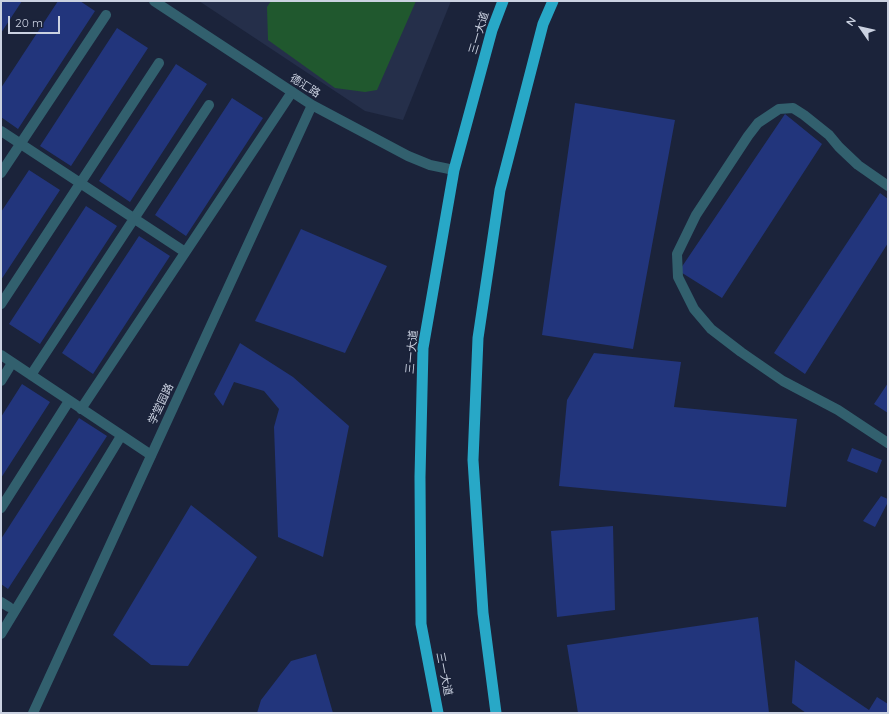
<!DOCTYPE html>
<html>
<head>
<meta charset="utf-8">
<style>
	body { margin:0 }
	#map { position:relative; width:889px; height:714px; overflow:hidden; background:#1b233a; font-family:Quicksand,sans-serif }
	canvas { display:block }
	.frame { position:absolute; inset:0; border:2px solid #cbd2e1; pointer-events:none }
	.north { position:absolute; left:841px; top:8px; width:40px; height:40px; -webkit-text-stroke:3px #1b233a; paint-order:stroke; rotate:304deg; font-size:11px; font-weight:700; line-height:16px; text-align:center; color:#cbd2e1 }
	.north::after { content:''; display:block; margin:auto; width:14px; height:18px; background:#cbd2e1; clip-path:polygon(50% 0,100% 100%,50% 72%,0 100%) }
	.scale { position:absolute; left:8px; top:16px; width:52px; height:18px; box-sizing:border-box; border:2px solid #cbd2e1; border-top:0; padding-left:5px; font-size:12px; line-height:14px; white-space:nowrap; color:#cbd2e1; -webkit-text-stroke:3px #1b233a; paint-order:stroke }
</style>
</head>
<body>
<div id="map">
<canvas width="889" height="714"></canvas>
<div class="frame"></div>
<div class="north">N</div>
<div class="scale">20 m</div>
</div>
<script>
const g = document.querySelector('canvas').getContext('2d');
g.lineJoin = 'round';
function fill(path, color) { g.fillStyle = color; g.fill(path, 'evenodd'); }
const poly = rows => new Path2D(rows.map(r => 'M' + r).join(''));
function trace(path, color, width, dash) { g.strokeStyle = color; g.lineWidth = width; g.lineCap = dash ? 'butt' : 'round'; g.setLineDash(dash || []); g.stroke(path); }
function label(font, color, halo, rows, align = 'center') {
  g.font = font + ' Quicksand,"Noto Sans SC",sans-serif'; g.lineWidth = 3; g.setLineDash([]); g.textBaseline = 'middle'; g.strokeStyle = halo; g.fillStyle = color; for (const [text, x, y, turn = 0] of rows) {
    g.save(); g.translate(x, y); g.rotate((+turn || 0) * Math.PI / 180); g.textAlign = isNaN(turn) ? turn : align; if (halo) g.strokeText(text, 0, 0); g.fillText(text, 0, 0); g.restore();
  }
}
fill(poly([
	[199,1,451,1,403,120,365,111]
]), '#252f4a');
fill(poly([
	[271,1,416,1,377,90,365,92,335,88,268,40,267,7]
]), '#20582e');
fill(poly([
	[1,1,22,1,1,33],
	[58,1,80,1,95,11,18,129,1,117,1,88],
	[117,28,148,48,71,166,40,146],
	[176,64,207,84,130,202,99,181],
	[232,98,263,118,186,236,155,215],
	[575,103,675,120,633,349,542,335],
	[785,114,822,144,722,298,679,271],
	[29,170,60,190,1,280,1,212],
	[880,193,888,199,888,243,805,374,774,353],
	[86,206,117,226,40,344,9,324],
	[301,229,387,266,345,353,255,321],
	[139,236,170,256,93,374,62,353],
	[240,343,293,377,349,426,323,557,278,537,274,427,279,409,264,391,234,382,223,406,214,394],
	[594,353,681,362,674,407,797,419,786,507,559,486,567,400],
	[888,383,888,413,874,404],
	[22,384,50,402,1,478,1,417],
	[79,418,107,436,8,589,1,584,1,539],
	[852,448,882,460,877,473,847,461],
	[881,496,888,499,888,502,875,527,863,521],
	[191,505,257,557,188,666,151,665,113,635],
	[613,526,615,610,557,617,551,531],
	[758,617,769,713,578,713,567,645],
	[316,654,333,713,257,713,261,700,291,661],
	[795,660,869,710,877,697,888,704,888,713,806,713,792,703]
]), '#22357c');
trace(poly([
	[1,131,185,252],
	[1,173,106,15],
	[888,186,858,165,839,147,829,135,804,115,793,108,779,109,758,123,748,136,696,215,677,254,678,277,694,309,711,329,741,352,783,381,838,410,888,443],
	[1,304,159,63],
	[1,355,151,455],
	[31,375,209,105],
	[1,381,12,363],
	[81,409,292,92],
	[1,508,69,401],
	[1,602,9,607],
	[1,634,121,436]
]), '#32606e', 10);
trace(poly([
	[154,1,312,105,408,156,430,165,454,170],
	[33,713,312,105]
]), '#32606e', 10);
trace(poly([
	[438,713,421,624,420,477,423,348,454,170,492,30,503,1],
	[496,713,483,613,473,460,478,338,500,190,543,24,553,1]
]), '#28a8c7', 11);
label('11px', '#cbd2e1', '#1b233a', [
	["三一大道",479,33,-73],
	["德汇路",305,86,32],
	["三一大道",412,352,-85],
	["学堂园路",161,404,-65],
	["三一大道",444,674,79]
]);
</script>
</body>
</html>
